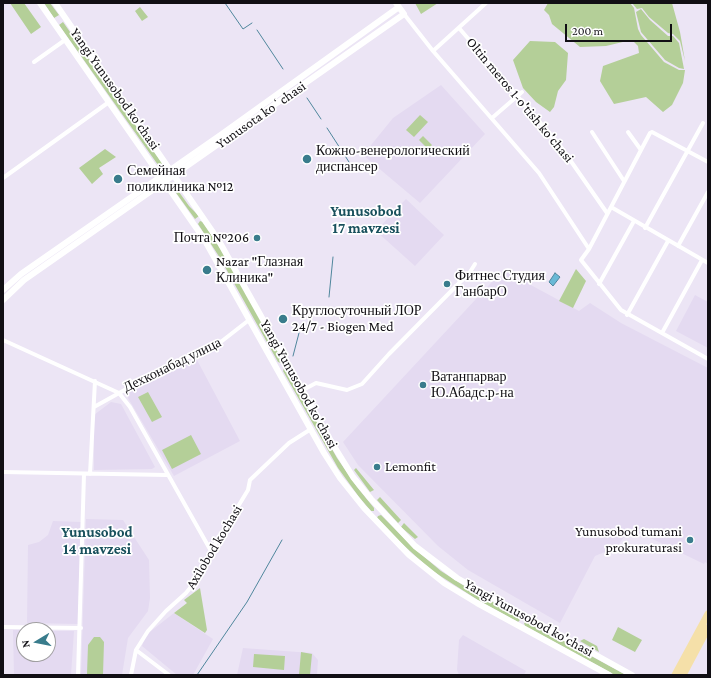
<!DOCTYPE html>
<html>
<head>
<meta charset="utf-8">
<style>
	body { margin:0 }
	#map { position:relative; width:711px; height:678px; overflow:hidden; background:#ece5f5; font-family:"Crimson Pro",serif }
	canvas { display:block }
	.frame { position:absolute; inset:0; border:4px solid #110f14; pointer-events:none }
	.north { position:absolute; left:16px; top:622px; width:40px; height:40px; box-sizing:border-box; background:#fff; border:1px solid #a09fa1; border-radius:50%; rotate:260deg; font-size:11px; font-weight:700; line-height:16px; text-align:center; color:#110f14 }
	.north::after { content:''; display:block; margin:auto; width:14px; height:18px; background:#397c8c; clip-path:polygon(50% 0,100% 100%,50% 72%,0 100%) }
	.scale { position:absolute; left:565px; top:24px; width:107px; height:18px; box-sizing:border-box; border:2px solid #110f14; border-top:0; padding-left:5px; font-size:12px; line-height:14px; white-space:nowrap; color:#110f14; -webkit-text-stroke:3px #fff; paint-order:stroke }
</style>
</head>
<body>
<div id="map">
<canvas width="711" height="678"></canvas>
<div class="frame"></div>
<div class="north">N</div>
<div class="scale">200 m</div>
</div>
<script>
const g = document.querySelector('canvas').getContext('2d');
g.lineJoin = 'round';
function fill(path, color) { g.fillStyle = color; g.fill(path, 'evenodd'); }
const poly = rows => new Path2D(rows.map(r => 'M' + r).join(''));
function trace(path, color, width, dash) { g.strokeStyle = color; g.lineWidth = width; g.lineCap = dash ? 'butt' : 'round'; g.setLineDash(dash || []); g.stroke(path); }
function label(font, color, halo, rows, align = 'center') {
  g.font = font + ' "Crimson Pro",serif'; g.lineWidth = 3.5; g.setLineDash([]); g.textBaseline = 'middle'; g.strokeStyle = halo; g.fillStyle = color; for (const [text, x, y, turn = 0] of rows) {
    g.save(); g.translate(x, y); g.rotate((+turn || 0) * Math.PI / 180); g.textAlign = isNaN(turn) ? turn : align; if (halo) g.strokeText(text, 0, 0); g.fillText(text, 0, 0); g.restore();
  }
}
fill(poly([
	[441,85,485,134,420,203,363,155,393,118],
	[406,199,444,235,415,266,376,231],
	[503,270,579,311,590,303,621,323,708,368,708,564,705,562,704,564,630,528,617,547,595,556,560,623,468,570,438,546,358,465,343,442],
	[695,295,708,302,708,348,676,331],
	[196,358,240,441,174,476,128,398,130,390],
	[111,402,121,404,155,467,152,469,94,470,94,415],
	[86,519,123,520,149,560,150,598,148,611,128,638,122,675,81,675],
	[53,521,81,522,78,624,27,623,28,545,39,542,48,535],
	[174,613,213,639,193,675,177,675,142,646,146,635],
	[13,630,24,630,24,654,48,654,48,631,74,631,71,675,14,675],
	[463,635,526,671,524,675,459,675,457,670,459,640],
	[243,648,312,653,318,660,317,675,237,675]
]), '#e4daf1');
fill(poly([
	[10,3,24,3,41,27,31,34],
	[44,3,50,3,59,15,54,18],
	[415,3,438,3,421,14],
	[548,3,630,3,634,8,638,29,641,35,664,62,679,70,685,70,683,83,672,105,663,112,646,97,614,104,600,81,603,66,639,53,638,46,634,42,627,41,606,46,580,47,552,24,549,15,544,10],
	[632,3,672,3,680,32,685,61,680,41,673,34,668,33,649,17,642,8,637,9],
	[140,7,148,17,142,21,135,11],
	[641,9,650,20,668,36,673,36,679,43,684,69,679,68,665,60,641,32,636,12],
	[63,22,165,167,166,170,163,172,59,25],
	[530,41,555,42,568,53,566,80,558,91,554,107,550,112,536,102,523,88,513,60],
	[420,115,428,122,414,137,406,130],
	[423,136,432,145,428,149,419,140],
	[105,149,116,157,99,168,103,174,92,184,79,168],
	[172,182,189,206,199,216,195,219,171,186,170,183],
	[200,221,203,222,225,256,283,360,281,363,278,362,220,258,198,224],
	[576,269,586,281,573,308,559,301],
	[284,368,287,368,337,458,357,487,374,508,374,511,371,511,359,497,338,468,283,371],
	[148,392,162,417,152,422,138,397],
	[191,435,201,454,172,469,162,450],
	[356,468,374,490,370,492,354,470],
	[380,497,401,520,398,523,377,500],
	[381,515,416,550,441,571,469,589,520,617,520,620,518,622,481,602,431,570,400,542,377,518,378,516],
	[404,523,418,537,415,539,401,527],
	[200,588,207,630,205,633,174,613,187,603,184,600],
	[527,621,626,675,615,675,525,626,524,623],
	[618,627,642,640,635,652,612,640],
	[94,637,100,637,104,642,103,675,87,674,88,645],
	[584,639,597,646,599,652,580,641],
	[301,652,312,654,310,675,299,675],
	[254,654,285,656,284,670,253,667]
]), '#b4cf98');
const water = poly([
	[555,273,560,277,553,286,549,282,555,273]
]);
fill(water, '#69b9d6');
trace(water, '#4f869c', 1);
trace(poly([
	[225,3,243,29,252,23],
	[257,30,283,69],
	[307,98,321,119],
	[327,128,349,162],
	[329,297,333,257],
	[293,356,299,333],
	[197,675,247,602,282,540]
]), '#4f869c', 1);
trace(poly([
	[404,14,433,51,539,173,589,249,581,260,621,310,708,359],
	[459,28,561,147,607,213],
	[433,51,486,3],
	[34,62,65,40],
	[492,118,522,92],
	[592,132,624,181],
	[641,150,650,133,652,132,708,162],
	[3,178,109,102],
	[611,207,708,263],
	[645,228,703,123],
	[678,246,708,192],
	[589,249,641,150,628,132],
	[599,284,634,221],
	[627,315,668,241],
	[662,333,702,260],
	[3,340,119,393,130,407,211,551],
	[303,390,316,383,347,390,362,384,389,354,470,272,475,264],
	[94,407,157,372,222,341,249,320],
	[3,472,167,475],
	[90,474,95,381],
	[3,627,81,628],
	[136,650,169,675],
	[78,675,84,474],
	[131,675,136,650,148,631,166,611,186,593,198,578,211,551,248,490,250,480,289,443,311,429]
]), '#fff', 4);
trace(poly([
	[40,3,204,239,324,453,340,478,364,508,409,555,444,583,477,603,609,675],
	[55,3,219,241,332,443,353,477,371,499,415,546,457,578,632,675],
	[3,290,21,274,222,134,399,7],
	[3,300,24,280,404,14,396,3]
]), '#fff', 6);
trace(poly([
	[675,675,708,614],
	[683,675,708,628]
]), '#f5e0a9', 7);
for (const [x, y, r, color] of [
	[307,159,5,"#397c8c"],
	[118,179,5,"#397c8c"],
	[257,238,4,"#397c8c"],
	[207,270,5,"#397c8c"],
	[447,284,4,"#397c8c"],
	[283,319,5,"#397c8c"],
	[423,385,4,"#397c8c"],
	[377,467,4,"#397c8c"],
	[690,540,4,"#397c8c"]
]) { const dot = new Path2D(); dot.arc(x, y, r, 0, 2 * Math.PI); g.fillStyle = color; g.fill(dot); trace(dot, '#fff', 1.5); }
label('14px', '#110f14', '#fff', [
	["Yangi Yunusobod ko'chasi",115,89,55],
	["Oltin meros 1-o'tish ko'chasi",520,100,50],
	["Yunusota koʻchasi",261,115,-35],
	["Дехконабад улица",172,365,-26],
	["Yangi Yunusobod ko'chasi",299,384,61],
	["Axilobod kochasi",214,547,-59],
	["Yangi Yunusobod ko'chasi",529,618,29]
]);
label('14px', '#110f14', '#fff', [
	["Кожно-венерологический",316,151],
	["диспансер",316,167],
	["Семейная",127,171],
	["поликлиника №12",127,187],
	["Почта №206",249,238,"right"],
	["Nazar \"Глазная",216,262],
	["Клиника\"",216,278],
	["Фитнес Студия",455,276],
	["ГанбарО",455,292],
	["Круглосуточный ЛОР",292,311],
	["24/7 - Biogen Med",292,327],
	["Ватанпарвар",431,377],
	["Ю.Абадс.р-на",431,393],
	["Lemonfit",385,467],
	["Yunusobod tumani",682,532,"right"],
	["prokuraturasi",682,548,"right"]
], 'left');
label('bold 15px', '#18505c', '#fff', [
	["Yunusobod",366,211],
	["17 mavzesi",366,228],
	["Yunusobod",97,532],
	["14 mavzesi",97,549]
]);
</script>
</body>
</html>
